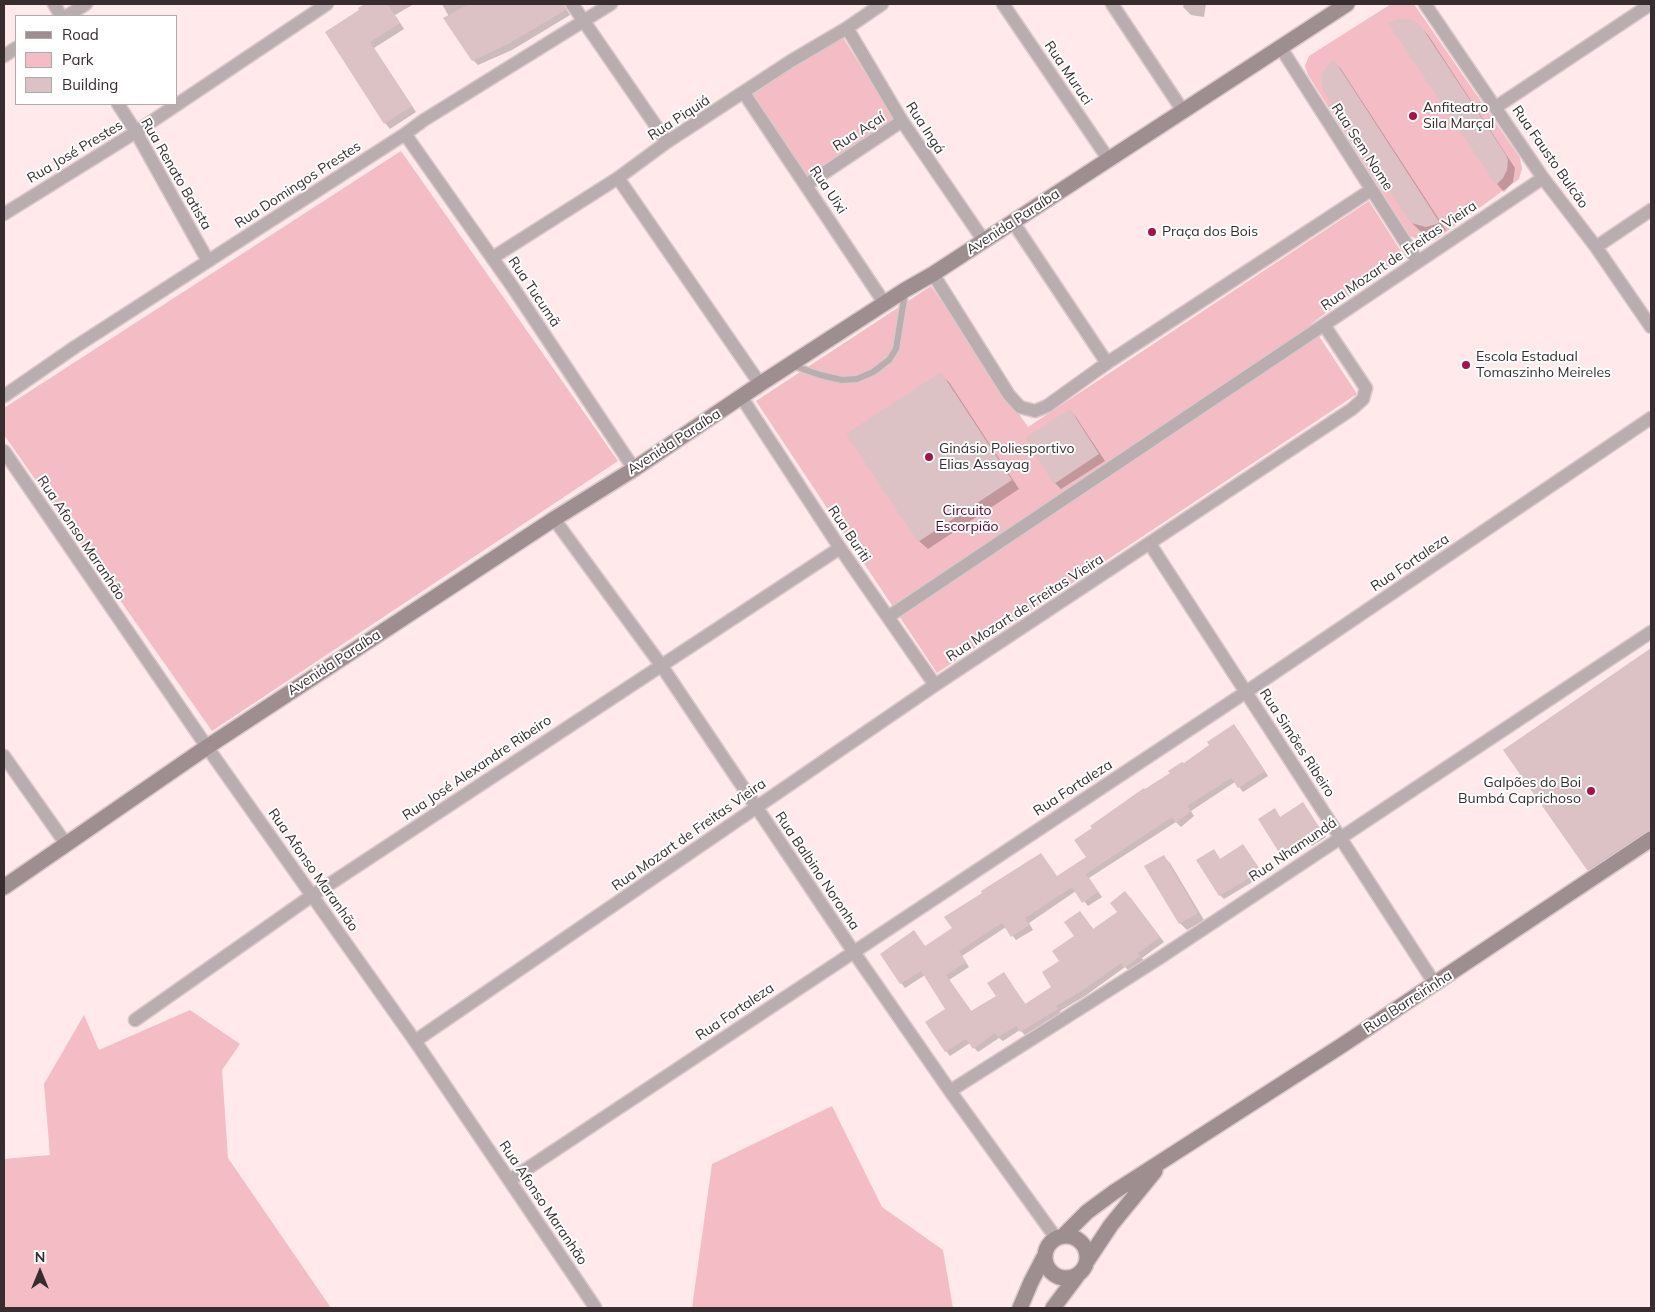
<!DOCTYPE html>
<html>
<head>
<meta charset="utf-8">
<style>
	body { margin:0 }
	#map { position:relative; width:1655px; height:1312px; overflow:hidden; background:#ffe9eb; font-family:Mulish,sans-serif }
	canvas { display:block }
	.frame { position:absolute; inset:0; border:5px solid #372c2e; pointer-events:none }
	.legend { position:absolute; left:15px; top:15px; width:162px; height:90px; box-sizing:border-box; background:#fff; border:1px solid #afabab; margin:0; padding:6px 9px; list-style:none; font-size:15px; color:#372c2e }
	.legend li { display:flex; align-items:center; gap:10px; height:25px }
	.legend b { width:25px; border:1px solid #afabab }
	.north { position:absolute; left:15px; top:1247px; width:50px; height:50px; -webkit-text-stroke:4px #fff; paint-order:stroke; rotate:0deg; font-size:14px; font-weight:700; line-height:20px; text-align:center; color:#372c2e }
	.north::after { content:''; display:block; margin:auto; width:18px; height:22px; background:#372c2e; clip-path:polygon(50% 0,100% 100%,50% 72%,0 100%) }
</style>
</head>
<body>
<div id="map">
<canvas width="1655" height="1312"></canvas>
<div class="frame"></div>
<ul class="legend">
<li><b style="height:6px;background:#9f8e90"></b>Road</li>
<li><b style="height:14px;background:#f4bcc4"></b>Park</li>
<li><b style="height:14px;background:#dcc2c5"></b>Building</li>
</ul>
<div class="north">N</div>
</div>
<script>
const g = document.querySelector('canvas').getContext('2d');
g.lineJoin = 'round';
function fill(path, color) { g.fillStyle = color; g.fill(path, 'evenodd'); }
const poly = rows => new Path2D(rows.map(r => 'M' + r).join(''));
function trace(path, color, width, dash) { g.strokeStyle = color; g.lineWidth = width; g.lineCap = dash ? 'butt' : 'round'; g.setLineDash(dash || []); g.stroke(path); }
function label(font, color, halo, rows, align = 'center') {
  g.font = font + ' Mulish,sans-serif'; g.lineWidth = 4; g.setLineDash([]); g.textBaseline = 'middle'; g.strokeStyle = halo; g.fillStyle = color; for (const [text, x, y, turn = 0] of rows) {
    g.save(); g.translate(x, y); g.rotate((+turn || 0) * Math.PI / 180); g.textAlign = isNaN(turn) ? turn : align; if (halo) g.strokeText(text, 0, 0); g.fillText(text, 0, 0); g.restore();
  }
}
fill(poly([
	[1391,4,1414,4,1520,158,1522,169,1519,179,1435,240,1423,242,1410,236,1308,75,1305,66,1309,56],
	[842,36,894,119,807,180,751,94],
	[401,151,618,461,212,731,4,435,4,408],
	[1369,201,1404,256,1311,324,1357,394,937,673,756,401,931,286,1028,427],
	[190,1010,240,1044,222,1070,228,1158,331,1308,4,1308,4,1159,50,1155,44,1084,84,1015,99,1050],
	[832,1106,882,1207,943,1250,953,1308,692,1308,712,1164]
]), '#f4bcc4');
fill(poly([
	[369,4,414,4,395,15,404,29,374,48,416,112,390,129,385,123,327,32],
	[442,4,563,4,570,15,512,50,478,65,473,60],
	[1184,4,1206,4,1204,17,1191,15,1183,7],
	[1390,23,1416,23,1428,35,1515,168,1513,182,1504,192,1497,184],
	[1334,62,1341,69,1446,230,1439,234,1430,234,1420,231,1412,223],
	[940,374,949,382,1019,489,928,549,919,541],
	[1070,411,1076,417,1105,461,1061,489,1055,483],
	[1651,650,1651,838,1594,876,1588,870,1505,750],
	[1238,730,1268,776,1243,792,1235,782,1191,811,1194,816,1181,827,1176,822,1089,878,1102,897,1088,906,1076,891,1029,923,1033,930,1016,940,1006,927,962,956,969,967,949,980,972,1012,997,996,1004,974,1026,1005,1053,988,1061,962,1076,936,1080,912,1094,930,1119,913,1130,897,1164,942,1142,958,1144,961,1129,971,1125,967,1085,996,1060,1011,1061,1013,1025,1035,1020,1030,1003,1041,999,1038,978,1052,970,1043,950,1056,946,1051,947,1010,925,975,905,988,901,983,914,931,925,947,1058,877,1088,858,1145,791],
	[1303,804,1326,837,1312,846,1309,843,1285,858,1260,819,1275,810,1281,818],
	[1243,846,1264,875,1224,899,1220,895,1214,851,1221,860],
	[1163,856,1170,863,1204,920,1187,930,1180,923,1146,867]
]), '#0003');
fill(poly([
	[365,4,387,4,400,23,370,42,412,106,384,124,325,32,359,10,358,8],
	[469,4,564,4,566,10,506,45,472,61,443,18],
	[1398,19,1412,20,1421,26,1506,155,1508,160,1507,170,1503,178,1496,185,1388,23],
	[1334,60,1348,81,1440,223,1426,227,1411,223,1323,90,1322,86,1322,75,1326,67],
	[941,372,1012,480,918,542,846,434],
	[1070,409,1099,454,1054,484,1025,438],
	[1651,648,1651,830,1646,831,1587,870,1503,750],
	[1234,724,1265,771,1238,788,1231,778,1187,806,1191,811,1176,823,1172,817,1086,874,1098,892,1082,903,1072,887,1025,918,1029,925,1011,937,1002,923,988,932,959,951,966,962,946,975,971,1011,996,996,987,983,1004,972,1025,1004,1051,987,1042,972,1059,961,1052,951,1074,936,1064,922,1080,911,1093,929,1117,912,1110,903,1125,891,1160,937,1138,953,1140,956,1124,968,1121,963,1080,992,1056,1006,1058,1009,1020,1032,1016,1026,998,1037,995,1033,973,1049,966,1039,945,1052,925,1022,945,1009,921,971,900,984,880,954,914,930,925,946,952,928,944,917,982,893,981,891,1041,853,1057,876,1086,857,1074,840,1092,828,1090,826,1144,788,1145,789,1170,773,1168,771,1182,762,1184,763,1209,745,1207,742],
	[1303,802,1323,833,1307,842,1305,839,1280,854,1258,819,1275,808,1280,817],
	[1243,844,1261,871,1219,896,1196,860,1214,849,1220,859],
	[1164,855,1198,913,1179,924,1144,866]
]), '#dcc2c5');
const lane = poly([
	[792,365,820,375,842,380,857,379,873,372,889,360,896,349,905,293]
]);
const street = poly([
	[54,4,61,16],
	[572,4,667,142],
	[1003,4,1109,160],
	[1112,4,1183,111],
	[1425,4,1543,178,1596,247,1651,327],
	[67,16,86,4],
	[847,28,902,121,984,241],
	[1281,48,1418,262],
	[4,56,16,48],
	[744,93,885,304],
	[118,104,136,132,208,261],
	[1496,107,1651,4],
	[405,134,512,286,634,469],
	[618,178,760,384],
	[806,185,902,121],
	[4,214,136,132,327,4],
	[1013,222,1107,363],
	[1596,247,1651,210],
	[492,258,618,178,667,142,791,61,847,28,882,4],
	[933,274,1009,395,1020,407,1035,411,1047,406,1107,363,1371,190],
	[4,396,75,347,405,134,424,120,611,4],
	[742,398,840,548,935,685],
	[4,451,207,747,415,1041,595,1307],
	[554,519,661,665,853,951,950,1091,1056,1238],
	[1150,544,1435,984],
	[888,617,1543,178],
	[4,756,66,844],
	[135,1020,313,895,840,548],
	[415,1041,935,685,1352,409,1363,399,1366,388,1324,325],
	[950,1091,1158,959,1651,632],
	[510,1180,1246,692,1651,418]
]);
const secondary = poly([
	[4,887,207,747,554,519,634,469,760,384,905,290,933,274,1347,4],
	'1045 1257a21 21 0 1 1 42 0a21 21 0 1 1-42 0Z',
	[1063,1236,1087,1212,1114,1192,1341,1046,1651,839],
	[1087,1261,1111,1225,1155,1171],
	[1020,1308,1031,1282,1044,1257],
	[1053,1308,1077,1276]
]);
trace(lane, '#dbc7c9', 9);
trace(street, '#dbc7c9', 15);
trace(secondary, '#dbc7c9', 18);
trace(lane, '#b9adaf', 6);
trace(street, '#b9adaf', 12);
trace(secondary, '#9f8e90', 15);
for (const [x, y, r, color] of [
	[1413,116,5,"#a81246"],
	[1152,232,5,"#a81246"],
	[1466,365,5,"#a81246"],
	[929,457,5,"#a81246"],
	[1591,791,5,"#a81246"]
]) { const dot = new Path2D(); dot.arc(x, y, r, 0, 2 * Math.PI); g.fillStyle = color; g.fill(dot); trace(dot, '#fff', 2); }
label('14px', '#372c2e', '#fff', [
	["Rua Muruci",1068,73,56],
	["Rua Piquiá",679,118,-33],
	["Rua Ingá",925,128,57],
	["Rua Açaí",859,132,-33],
	["Rua Sem Nome",1362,147,57],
	["Rua José Prestes",75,152,-31],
	["Rua Fausto Bulcão",1550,157,55],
	["Rua Renato Batista",176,174,60],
	["Rua Domingos Prestes",298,185,-33],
	["Rua Uixi",828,190,56],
	["Avenida Paraíba",1013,222,-33],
	["Rua Mozart de Freitas Vieira",1399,256,-34],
	["Rua Tucumã",534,292,56],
	["Avenida Paraíba",674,442,-33],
	["Rua Buriti",849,534,56],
	["Rua Afonso Maranhão",81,538,56],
	["Rua Fortaleza",1410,563,-34],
	["Rua Mozart de Freitas Vieira",1025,608,-33],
	["Avenida Paraíba",334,663,-33],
	["Rua Simões Ribeiro",1297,743,57],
	["Rua José Alexandre Ribeiro",477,768,-34],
	["Rua Fortaleza",1073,788,-33],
	["Rua Mozart de Freitas Vieira",689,835,-35],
	["Rua Nhamundá",1293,850,-34],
	["Rua Afonso Maranhão",313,870,55],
	["Rua Balbino Noronha",817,871,56],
	["Rua Barreirinha",1408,1002,-33],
	["Rua Fortaleza",735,1012,-34],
	["Rua Afonso Maranhão",543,1203,56]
]);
label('14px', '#372c2e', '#fff', [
	["Anfiteatro",1423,108],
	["Sila Marçal",1423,124],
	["Praça dos Bois",1162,232],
	["Escola Estadual",1476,357],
	["Tomaszinho Meireles",1476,373],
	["Ginásio Poliesportivo",939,449],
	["Elias Assayag",939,465],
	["Galpões do Boi",1581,783,"right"],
	["Bumbá Caprichoso",1581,799,"right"]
], 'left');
label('14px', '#650226', '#fff', [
	["Circuito",967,511],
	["Escorpião",967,527]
]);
</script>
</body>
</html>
